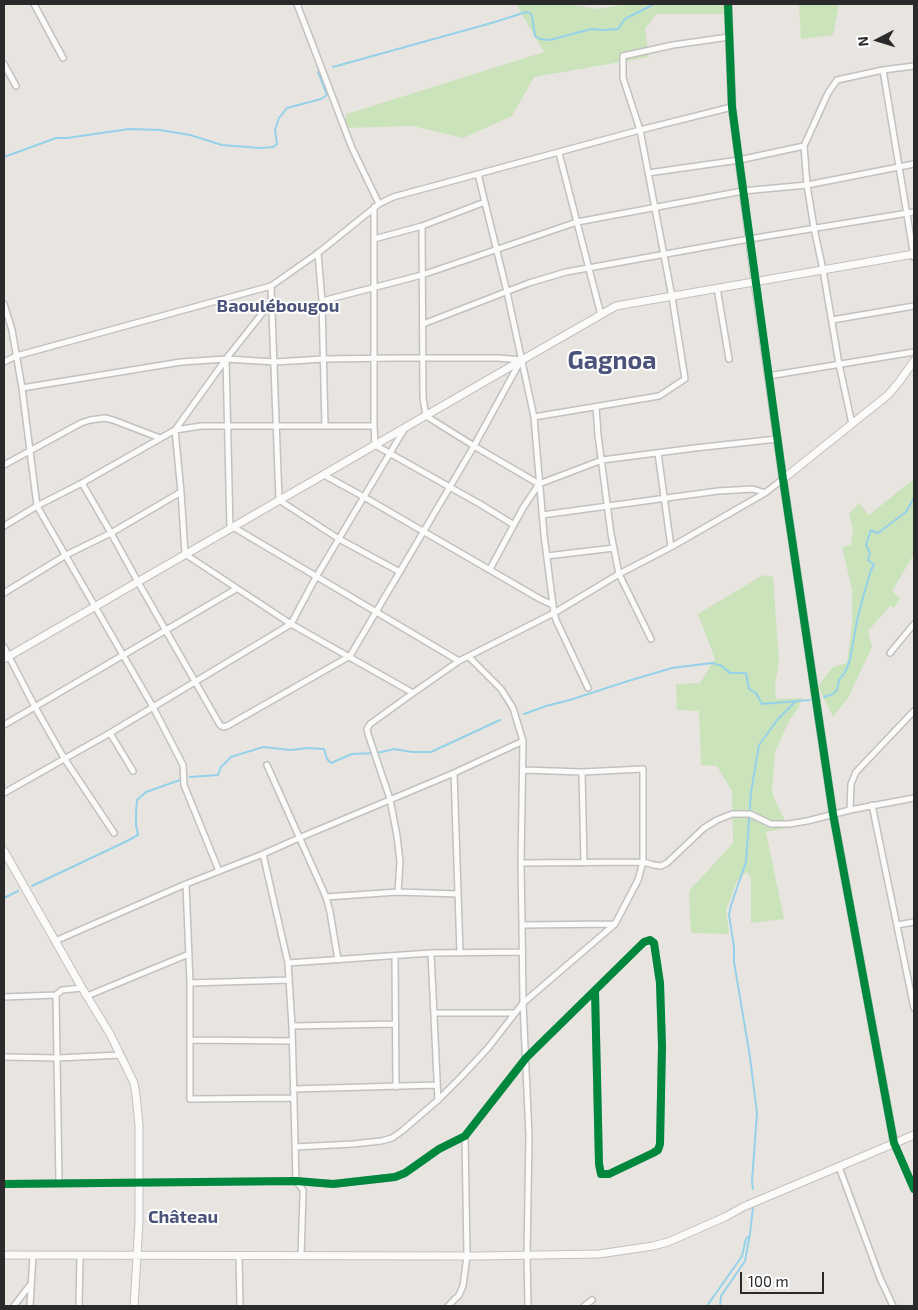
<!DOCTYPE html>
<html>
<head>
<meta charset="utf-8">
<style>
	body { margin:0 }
	#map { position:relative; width:918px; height:1310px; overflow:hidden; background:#e8e5e0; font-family:"Exo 2",sans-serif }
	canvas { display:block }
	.frame { position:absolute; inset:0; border:5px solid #2a2a2a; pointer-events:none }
	.north { position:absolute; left:853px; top:15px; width:50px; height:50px; -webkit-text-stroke:4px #fff; paint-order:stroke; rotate:265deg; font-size:14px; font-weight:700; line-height:20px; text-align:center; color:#2a2a2a }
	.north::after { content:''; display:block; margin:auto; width:18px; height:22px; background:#2a2a2a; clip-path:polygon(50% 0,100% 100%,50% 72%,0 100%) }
	.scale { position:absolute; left:740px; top:1272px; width:84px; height:22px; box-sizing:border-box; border:2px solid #2a2a2a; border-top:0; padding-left:6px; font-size:15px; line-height:18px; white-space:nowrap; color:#2a2a2a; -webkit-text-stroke:4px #fff; paint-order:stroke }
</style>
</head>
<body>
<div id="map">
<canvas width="918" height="1310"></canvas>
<div class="frame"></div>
<div class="north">N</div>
<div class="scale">100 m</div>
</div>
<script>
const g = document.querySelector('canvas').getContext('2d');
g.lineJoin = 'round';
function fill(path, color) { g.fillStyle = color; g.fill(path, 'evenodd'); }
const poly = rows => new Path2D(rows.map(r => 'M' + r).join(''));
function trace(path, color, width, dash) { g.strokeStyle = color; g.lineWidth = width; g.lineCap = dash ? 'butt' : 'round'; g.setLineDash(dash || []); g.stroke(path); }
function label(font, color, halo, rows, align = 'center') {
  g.font = font + ' "Exo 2",sans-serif'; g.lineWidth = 4; g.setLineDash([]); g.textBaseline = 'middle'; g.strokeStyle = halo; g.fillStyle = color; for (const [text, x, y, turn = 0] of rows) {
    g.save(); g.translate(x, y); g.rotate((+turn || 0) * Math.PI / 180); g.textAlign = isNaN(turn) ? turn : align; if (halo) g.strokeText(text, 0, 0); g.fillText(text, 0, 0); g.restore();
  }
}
fill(poly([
	[516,4,568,4,598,9,627,4,727,4,728,14,656,14,645,29,649,57,534,77,512,116,463,138,413,126,342,128,347,114,544,52],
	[799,4,839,4,833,35,801,39],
	[914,479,914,554,892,591,900,598,894,608,890,606,868,631,872,647,848,698,833,717,818,686,833,667,847,663,852,624,852,590,842,547,851,545,853,531,849,513,859,503,869,515],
	[763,575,773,577,779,662,775,685,776,699,802,698,799,707,789,721,775,752,772,791,774,798,787,825,788,828,766,832,784,919,751,923,751,877,746,872,737,881,726,910,729,934,691,933,689,891,733,843,732,791,717,766,701,765,699,711,677,710,676,684,700,683,715,659,698,614]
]), '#cae3ba');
trace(poly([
	[333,67,495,22,526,12,530,13,532,16,535,36,540,39,550,40,591,29,604,30,618,29,625,19,654,4],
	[4,157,56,138,67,138,129,129,160,130,190,135,222,145,260,148,273,147,277,144,275,130,279,118,287,108,321,99,327,95,318,72],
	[824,697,833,694,837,690,839,680,845,672,850,660,857,620,865,590,871,570,874,565,868,560,870,553,866,545,871,530,878,533,906,512,914,498],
	[524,714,546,706,570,700,628,681,672,668,712,663,722,666,730,673,746,673,749,689,756,693,762,704,810,700],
	[190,777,218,775,221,767,231,757,263,747,291,750,308,748,324,749,327,759,331,763,352,754,377,753,394,749,412,752,431,752,500,720],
	[32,886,125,842,138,835,136,825,136,812,137,800,146,792,180,780],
	[4,898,18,891],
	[753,1189,752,1181,757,1113,750,1057,734,962,734,947,729,915,731,905,746,862,751,792,759,745,778,719,796,701],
	[707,1306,742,1256,746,1239,749,1236],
	[720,1306,721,1296,745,1261,750,1234,753,1207]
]), '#95d1e8', 2);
const street = poly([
	[34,4,63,58],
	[297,4,352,148,379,204],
	[4,64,16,86],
	[883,70,914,257],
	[559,153,601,315],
	[648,173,739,160,804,146],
	[478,174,507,292,534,417,544,535,554,613,556,620,588,688],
	[374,207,374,426,375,445,480,504,514,525],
	[422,226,423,398,426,416,474,446,539,484],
	[374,239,422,226,485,202],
	[318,253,322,301,325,426],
	[271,286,279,500,339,539,400,572],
	[717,288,729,359],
	[272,301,226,359,175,430,181,492,185,554,291,624,413,693],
	[322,301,422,275,577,222,743,191,807,185,914,164],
	[4,304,12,330,22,388,37,506,153,707,183,765,184,785,219,871],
	[832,320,914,306],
	[423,324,529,283,566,272,749,239,914,212],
	[226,359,230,529],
	[4,362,16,356,271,286,318,253,379,204,393,197,640,130,732,107],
	[768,376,914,352],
	[22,388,181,362,226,359,275,362,324,359,398,358,498,358,522,360],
	[596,407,598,435,611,534,619,574,651,639],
	[534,417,659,396,685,379,672,297,640,130,623,78,623,56,673,45,729,37],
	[852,424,839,364,823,270,814,228,807,185,804,146,828,93,837,80,883,70,914,66],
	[658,453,671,547],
	[4,465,81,423,90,420,105,418,113,420,160,438],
	[324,475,364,497,540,599,553,605],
	[82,483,111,533,138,582,220,725,223,727,227,726,350,656,474,446,520,362],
	[542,515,718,491,753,489,765,493],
	[4,526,37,506,82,483,175,430,201,426,374,426],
	[233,527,459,661],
	[547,556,614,548],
	[490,569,523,508,539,484,602,460,695,448,777,439],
	[4,593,66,555,111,533,181,492],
	[4,647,35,707,64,758,114,833],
	[890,653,914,624],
	[469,657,501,689,513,708,523,741,521,863,522,925,523,1003,529,1136,527,1255,528,1306],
	[4,725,236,589],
	[110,733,133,771],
	[267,765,326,897,330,912,338,960],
	[582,772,584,863],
	[454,773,460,953],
	[4,793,110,733,291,624,316,577,405,428],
	[872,805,914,1008],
	[850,810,851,784,856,772,914,711],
	[263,854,288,963,292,1026,296,1181,303,1190,303,1195,301,1256],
	[521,863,643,862,654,865,661,866,667,863,704,828,717,820,732,814,750,814,771,824,789,824,807,821,850,810,914,798],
	[186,884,190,983,190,1099,293,1098],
	[398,892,400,861,397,836,390,799,368,734,367,729,370,724,413,693,459,661,554,613,619,574,671,547,765,493,783,479],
	[326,897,398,892,458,894],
	[522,925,614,924],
	[897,925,914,922],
	[55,941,186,884,263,854,299,838,454,773,523,741],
	[431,953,438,1100],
	[395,956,396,1087],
	[288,963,431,953,523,952],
	[190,983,289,980],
	[87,996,189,954],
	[4,997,56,995],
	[434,1013,515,1013],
	[292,1026,396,1024],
	[191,1040,292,1041],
	[4,1057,58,1058,121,1055],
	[293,1089,437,1085],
	[894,1143,914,1189],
	[295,1147,353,1144,381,1141,392,1138,402,1131,438,1100,462,1076,488,1048,523,1003,615,924,638,880,643,862,643,769,582,772,523,770],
	[839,1167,880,1278,893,1306],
	[59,1183,56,995,62,990,82,988],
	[4,1184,296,1181,333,1184,395,1177,405,1173,439,1149,465,1136,526,1058,644,942,650,940,654,943,660,983,662,1046,660,1144,658,1150,653,1153,609,1174,601,1174,599,1164,595,991],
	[239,1256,240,1306],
	[14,1306,30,1285],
	[30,1306,33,1255],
	[79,1306,80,1256],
	[448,1306,459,1295,463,1286,467,1256,465,1136],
	[584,1306,592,1300]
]);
const secondary = poly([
	[728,4,732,107,755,283,783,479,833,814,894,1143],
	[783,479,888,395,899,382,914,361],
	[4,659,233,527,522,360,616,306,914,254],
	[4,851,82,988,110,1034,134,1083,136,1095,139,1126,139,1222,134,1306],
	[4,1255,478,1256,599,1254,653,1246,668,1242,725,1217,743,1207,914,1135]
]);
trace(street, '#c2c1c1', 8);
trace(secondary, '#c2c1c1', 9);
trace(street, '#fcfbfa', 5);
trace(secondary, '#fcfbfa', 7);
trace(poly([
	[728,4,732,107,739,160,783,479,833,814,894,1143,914,1189],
	[4,1184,296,1181,333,1184,395,1177,405,1173,439,1149,465,1136,526,1058,644,942,650,940,654,943,660,983,662,1046,660,1144,658,1150,653,1153,609,1174,601,1174,599,1164,595,991]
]), '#00873e', 8);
label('bold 18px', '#4b537a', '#fff', [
	["Baoulébougou",278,306],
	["Château",183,1217]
]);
label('bold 25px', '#4b537a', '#fff', [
	["Gagnoa",612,361]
]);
</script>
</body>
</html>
